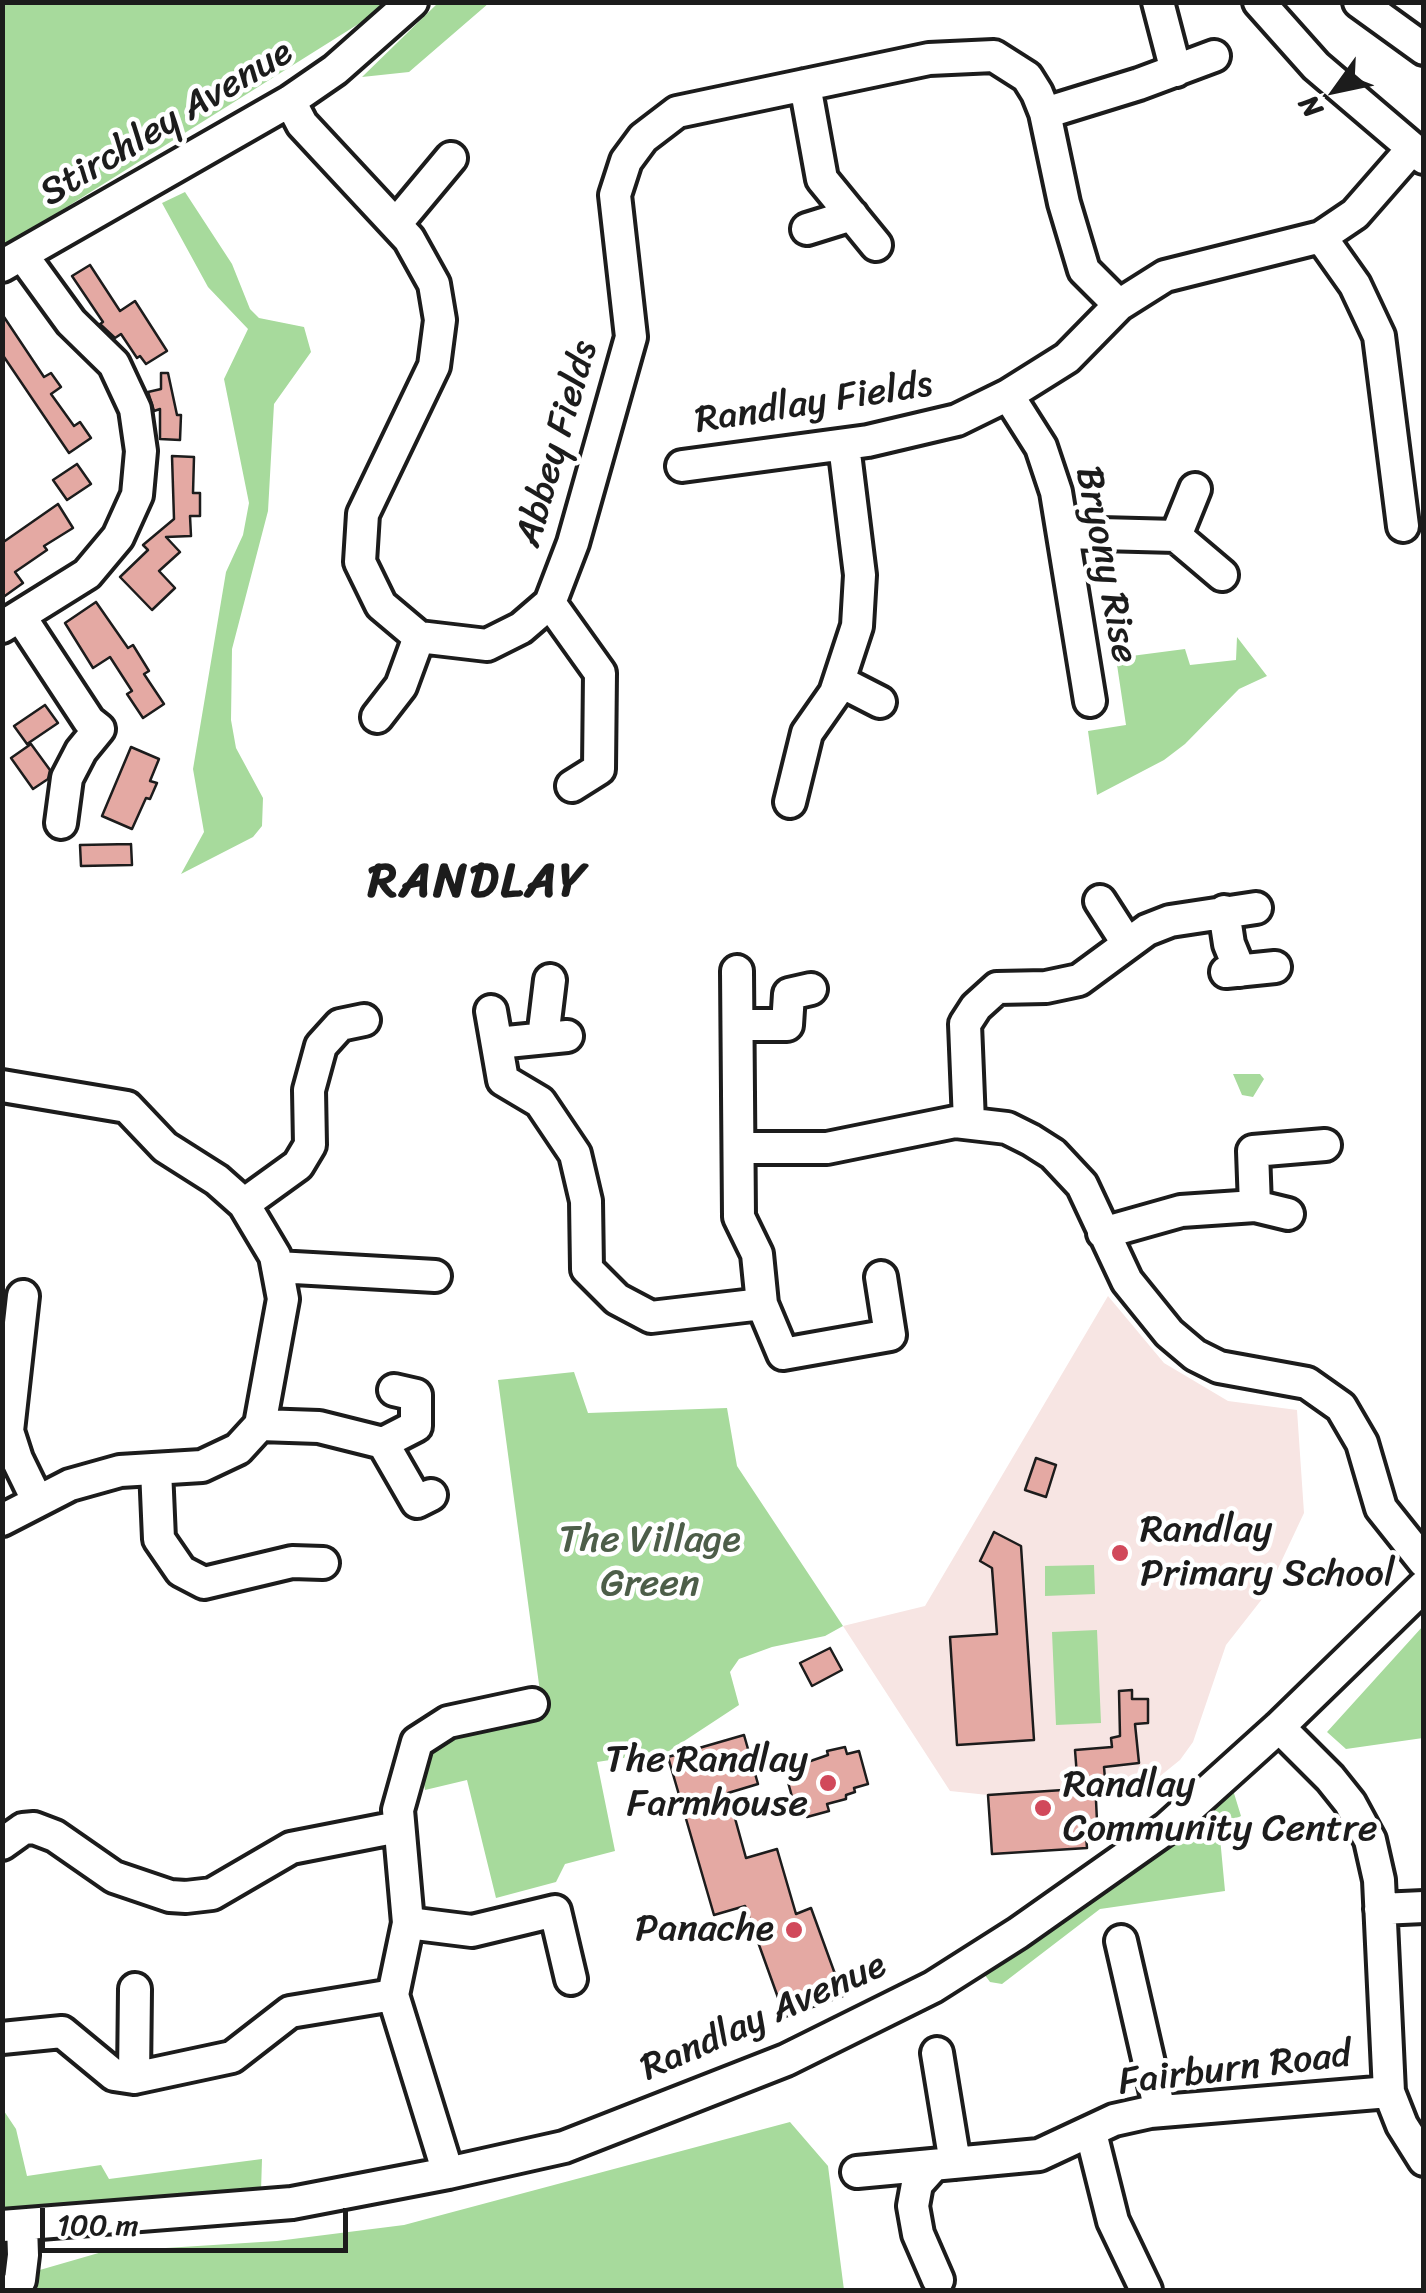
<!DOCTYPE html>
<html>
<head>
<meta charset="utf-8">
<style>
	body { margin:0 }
	#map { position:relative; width:1426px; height:2293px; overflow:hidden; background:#fff; font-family:Sriracha,sans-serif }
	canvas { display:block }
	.frame { position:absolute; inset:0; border:5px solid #1c1c1c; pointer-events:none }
	.north { position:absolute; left:1286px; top:40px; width:100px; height:100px; -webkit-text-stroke:8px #fff; paint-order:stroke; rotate:237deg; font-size:28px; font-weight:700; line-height:40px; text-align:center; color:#1c1c1c }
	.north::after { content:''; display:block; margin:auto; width:35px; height:45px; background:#1c1c1c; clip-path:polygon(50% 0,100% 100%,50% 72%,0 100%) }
	.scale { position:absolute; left:40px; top:2208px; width:308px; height:45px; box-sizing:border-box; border:5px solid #1c1c1c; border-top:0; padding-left:12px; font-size:30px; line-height:35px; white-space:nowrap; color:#1c1c1c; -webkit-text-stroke:8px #fff; paint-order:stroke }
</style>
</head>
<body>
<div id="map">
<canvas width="1426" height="2293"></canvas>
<div class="frame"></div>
<div class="north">N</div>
<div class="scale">100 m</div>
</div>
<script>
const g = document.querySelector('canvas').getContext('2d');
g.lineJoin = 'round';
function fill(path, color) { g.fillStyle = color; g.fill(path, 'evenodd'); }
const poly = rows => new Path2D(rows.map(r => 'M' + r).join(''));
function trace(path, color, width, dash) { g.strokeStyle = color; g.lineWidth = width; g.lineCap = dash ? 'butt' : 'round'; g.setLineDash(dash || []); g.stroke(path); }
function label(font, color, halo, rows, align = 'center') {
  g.font = font + ' Sriracha,sans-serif'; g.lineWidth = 9; g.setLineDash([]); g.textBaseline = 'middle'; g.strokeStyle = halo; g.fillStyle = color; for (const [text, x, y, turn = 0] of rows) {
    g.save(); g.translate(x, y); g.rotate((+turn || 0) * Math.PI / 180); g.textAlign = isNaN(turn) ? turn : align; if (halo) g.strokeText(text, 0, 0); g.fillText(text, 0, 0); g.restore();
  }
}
fill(poly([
	[1108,1296,1164,1363,1228,1401,1297,1410,1304,1513,1266,1594,1226,1645,1193,1742,1180,1760,1144,1789,1125,1793,1110,1787,988,1795,950,1791,843,1626,925,1606]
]), '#f7e5e3');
fill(poly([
	[2,3,383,3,368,18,3,247],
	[438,3,489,3,409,72,362,77],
	[185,192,232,264,250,309,259,318,304,327,311,352,274,404,268,511,232,649,231,720,236,748,263,798,262,826,253,837,181,874,204,832,193,769,226,572,243,535,249,503,224,379,248,329,208,287,162,203],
	[1237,637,1267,676,1239,689,1185,744,1164,760,1097,795,1088,731,1126,725,1116,658,1185,649,1190,665,1236,660],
	[1233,1074,1260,1074,1264,1079,1253,1097,1242,1095],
	[574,1372,588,1413,727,1408,737,1466,843,1626,825,1636,772,1647,739,1659,730,1672,739,1705,669,1751,597,1762,615,1851,565,1864,556,1882,496,1898,467,1780,425,1790,420,1762,456,1733,543,1714,498,1380],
	[1094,1565,1095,1594,1045,1596,1045,1566],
	[1423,1626,1423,1738,1346,1749,1327,1732],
	[1097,1630,1101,1723,1056,1725,1052,1632],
	[1233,1790,1241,1816,1219,1827,1225,1891,1100,1909,1002,1984,990,1982,979,1967],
	[2,2108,16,2129,27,2176,101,2165,109,2179,262,2159,261,2191,3,2210],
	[790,2122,828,2166,844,2290,11,2290,19,2276,102,2252,277,2241,404,2225]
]), '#a7da9c');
const building = poly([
	[90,265,120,311,135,301,167,351,146,364,140,356,137,358,121,334,115,338,100,324,103,322,72,276,90,265],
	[2,314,44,377,51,373,61,387,51,394,74,426,80,422,91,438,69,453,2,354,2,314],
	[161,373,168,373,177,415,181,415,180,440,160,439,160,409,154,411,148,392,161,389,161,373],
	[172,456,194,457,193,493,200,493,200,516,190,516,191,536,166,537,180,552,159,571,175,588,152,610,120,577,148,550,143,545,174,519,172,456],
	[77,464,91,484,67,500,53,480,77,464],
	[58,504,73,528,44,546,47,550,15,572,23,583,2,598,2,543,58,504],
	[96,602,128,648,133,645,149,671,144,674,164,704,143,718,127,694,132,691,110,657,93,668,65,623,96,602],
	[45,705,58,723,27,744,14,726,45,705],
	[31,744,50,770,48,779,33,789,11,758,31,744],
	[131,747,159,759,150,781,157,783,150,799,146,798,132,829,102,816,131,747],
	[131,844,132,865,81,866,80,845,131,844],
	[1036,1458,1056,1465,1046,1497,1025,1490,1036,1458],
	[994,1532,1021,1546,1034,1740,957,1745,950,1637,997,1634,992,1568,980,1561,994,1532],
	[830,1648,842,1670,812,1686,800,1663,830,1648],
	[1132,1690,1132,1699,1148,1699,1148,1723,1135,1724,1139,1763,1104,1767,1105,1779,1095,1780,1097,1821,1085,1822,1087,1848,992,1854,988,1795,1078,1789,1075,1750,1112,1747,1111,1738,1120,1736,1119,1691,1132,1690],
	[744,1735,758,1784,728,1793,746,1858,777,1849,796,1914,811,1908,843,1996,785,2017,745,1906,714,1915,668,1757,744,1735],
	[845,1747,847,1754,859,1751,868,1784,854,1788,855,1792,846,1795,846,1799,827,1804,829,1811,807,1817,804,1806,795,1808,788,1782,800,1778,796,1766,828,1755,827,1751,845,1747]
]);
fill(building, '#e4a9a3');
trace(building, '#1c1c1c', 2.5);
const minor = poly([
	[1158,2,1176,71],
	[1259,2,1316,66,1424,158],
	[1359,2,1424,49],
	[805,85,822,179,876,245],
	[290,101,302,124,409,239,434,284,440,320,434,366,363,514,360,562,381,605,419,637,487,645,521,628,550,603,573,543,631,337,615,195,626,161,643,138,677,112,929,59,994,56,1027,77,1037,93,1045,113,1064,203,1084,270,1119,305],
	[1045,113,1139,84,1214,56],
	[396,224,451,158],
	[807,229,852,215],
	[1321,237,1355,285,1379,336,1403,526],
	[2,266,290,101,335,70,412,2],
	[1008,395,1041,447,1056,492,1090,701],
	[682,466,868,441,957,420,1008,395,1067,358,1119,305,1165,276,1321,237,1355,214,1411,150],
	[1063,533,1176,536,1222,575],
	[1176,536,1195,489],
	[550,603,600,673,599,769,572,786],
	[20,616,89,721,99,729,81,751,67,778,61,823],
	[2,627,87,574,118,537,137,495,141,451,135,409,114,364,71,322,23,256],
	[839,681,880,702],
	[377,717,401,686,419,637],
	[790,802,807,733,835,693,857,626,860,575,844,445],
	[1100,901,1127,943],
	[1224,911,1229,944,1240,971],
	[737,971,739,1217,757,1254,762,1304,783,1354,890,1335,881,1277],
	[1226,972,1275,967],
	[491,1011,503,1080,540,1102,575,1154,586,1201,587,1269,617,1299,651,1317,762,1304],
	[739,1025,787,1025,789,994,811,989],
	[543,1038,550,980],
	[497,1043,567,1036],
	[2,1086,127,1107,165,1147,217,1180,244,1204,275,1256,283,1299,260,1425,238,1449,202,1466,120,1471,70,1485,2,1520],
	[969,1122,965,1024,976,1007,997,988,1046,987,1079,980,1147,930,1170,921,1256,908],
	[739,1148,827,1148,955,1122,1007,1128,1031,1140,1053,1154,1082,1185,1127,1281,1169,1333,1195,1355,1219,1367,1307,1383,1341,1407,1362,1443,1381,1508,1424,1562],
	[244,1204,298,1165,310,1145,309,1090,321,1046,340,1025,364,1020],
	[1255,1206,1253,1151,1325,1145],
	[1103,1233,1181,1211,1255,1206,1288,1214],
	[277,1267,435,1276],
	[23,1296,8,1431,17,1459,37,1500],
	[260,1425,319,1427,383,1443,416,1426,416,1395,394,1390],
	[383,1443,417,1502,431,1495],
	[156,1469,159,1539,181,1571,204,1583,292,1562,323,1563],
	[1279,1727,1330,1778,1350,1803,1370,1840,1379,1880,1389,2092,1402,2125,1424,2160],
	[2,1844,23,1829,34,1828,55,1836,114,1877,170,1896,186,1897,212,1894,291,1848,398,1827],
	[1380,1909,1424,1907],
	[408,1923,472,1931,555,1911,571,1979],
	[1121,1941,1160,2111],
	[2,2038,62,2032,114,2075,134,2078,232,2057,290,2012,393,1995],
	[937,2053,955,2163],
	[134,2078,135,1989],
	[1091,2133,1113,2221,1146,2290],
	[934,2165,917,2184,913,2206,918,2234,938,2280],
	[857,2172,1039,2155,1114,2120,1150,2112,1389,2092],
	[448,2173,393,1995,408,1923,398,1810,417,1742,448,1722,532,1704],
	[2,2226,292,2203,448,2173,564,2147,786,2060,933,1987,1018,1933,1167,1828,1279,1727,1424,1586],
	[14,2290,20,2280,23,2255,22,2225]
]);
trace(minor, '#1c1c1c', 38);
trace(minor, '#fff', 30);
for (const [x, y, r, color] of [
	[1120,1553,10,"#d1495b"],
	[828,1783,10,"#d1495b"],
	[1043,1808,10,"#d1495b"],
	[794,1930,10,"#d1495b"]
]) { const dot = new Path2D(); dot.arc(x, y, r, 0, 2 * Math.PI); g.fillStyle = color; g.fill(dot); trace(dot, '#fff', 4); }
label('38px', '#1c1c1c', '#fff', [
	["Stirchley Avenue",167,124,-31],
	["Randlay Fields",814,404,-9],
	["Abbey Fields",558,444,-74],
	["Bryony Rise",1105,565,79],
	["Randlay Avenue",764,2018,-24],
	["Fairburn Road",1235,2070,-7]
]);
label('38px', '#1c1c1c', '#fff', [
	["Randlay",1140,1531],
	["Primary School",1140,1575],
	["The Randlay",808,1761,"right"],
	["Farmhouse",808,1805,"right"],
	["Randlay",1063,1786],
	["Community Centre",1063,1830],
	["Panache",774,1930,"right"]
], 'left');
label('38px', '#4d5e49', '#fff', [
	["The Village",650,1541],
	["Green",650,1585]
]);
g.letterSpacing = '2.5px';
label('bold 48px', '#1c1c1c', '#fff', [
	["RANDLAY",478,884]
]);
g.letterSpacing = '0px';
</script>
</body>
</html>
